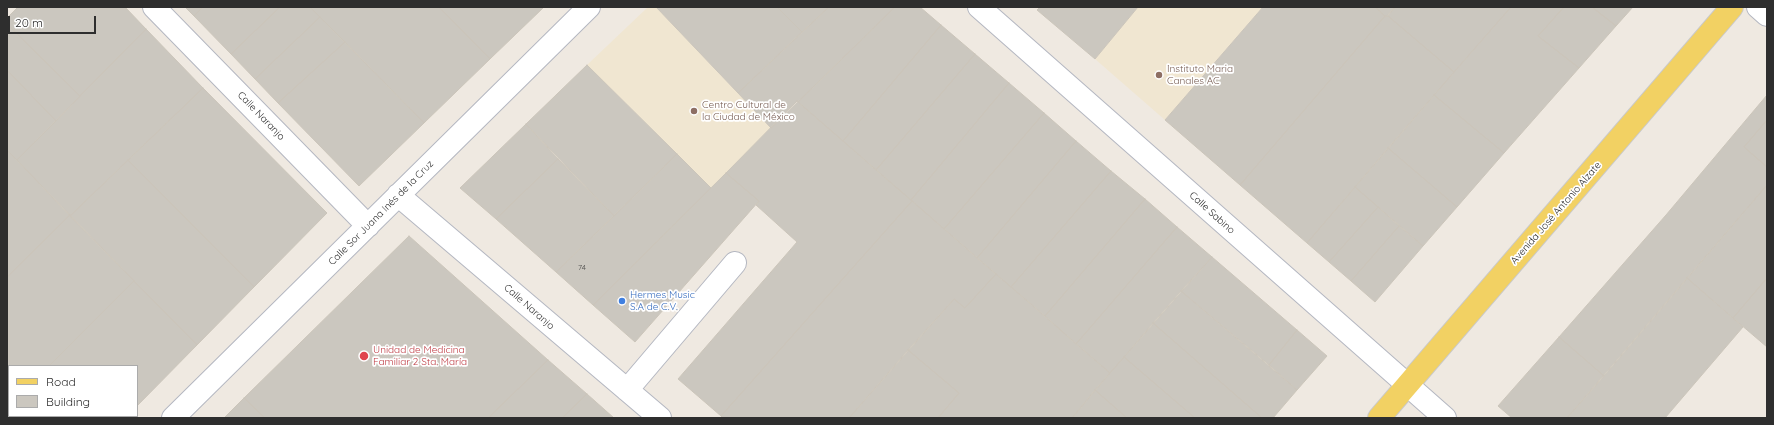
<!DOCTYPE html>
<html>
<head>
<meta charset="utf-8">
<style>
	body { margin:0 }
	#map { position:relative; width:1774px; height:425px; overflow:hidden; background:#efe9e1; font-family:Quicksand,sans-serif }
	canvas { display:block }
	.frame { position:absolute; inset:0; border:8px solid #2e2e2e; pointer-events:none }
	.legend { position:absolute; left:8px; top:365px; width:130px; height:52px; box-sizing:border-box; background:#fff; border:1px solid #ababab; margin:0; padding:5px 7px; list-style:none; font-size:12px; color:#2e2e2e }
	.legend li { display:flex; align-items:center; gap:8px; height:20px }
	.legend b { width:20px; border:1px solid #ababab }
	.scale { position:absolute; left:8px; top:16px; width:88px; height:18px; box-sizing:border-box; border:2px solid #2e2e2e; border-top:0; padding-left:5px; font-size:12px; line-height:14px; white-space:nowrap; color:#2e2e2e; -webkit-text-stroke:3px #fff; paint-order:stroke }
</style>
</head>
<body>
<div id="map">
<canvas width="1774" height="425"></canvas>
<div class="frame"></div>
<ul class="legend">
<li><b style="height:5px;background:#f2d163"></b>Road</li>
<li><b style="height:11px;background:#cbc7bf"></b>Building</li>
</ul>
<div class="scale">20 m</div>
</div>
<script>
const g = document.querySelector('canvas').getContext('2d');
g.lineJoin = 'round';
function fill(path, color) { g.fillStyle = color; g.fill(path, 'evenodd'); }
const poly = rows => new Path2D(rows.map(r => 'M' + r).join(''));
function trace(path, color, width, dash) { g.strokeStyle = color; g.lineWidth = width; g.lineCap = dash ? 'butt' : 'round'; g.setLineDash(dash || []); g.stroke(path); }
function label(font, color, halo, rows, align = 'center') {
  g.font = font + ' Quicksand,sans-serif'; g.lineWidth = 3.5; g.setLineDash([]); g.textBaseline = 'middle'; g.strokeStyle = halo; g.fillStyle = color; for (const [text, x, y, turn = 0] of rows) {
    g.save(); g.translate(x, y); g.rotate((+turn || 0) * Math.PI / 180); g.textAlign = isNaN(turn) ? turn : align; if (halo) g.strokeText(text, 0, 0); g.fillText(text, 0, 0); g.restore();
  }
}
fill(poly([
	[648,7,656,7,771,128,711,188,587,65],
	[1138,7,1263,7,1165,120,1095,59]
]), '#f0e6d1');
const building = poly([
	[18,7,125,7,146,29,80,96,7,24,7,18,18,7],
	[185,7,203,7,194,16,185,7],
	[203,7,280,7,231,54,194,16,203,7],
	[280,7,310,7,320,17,255,79,231,54,280,7],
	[310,7,439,7,490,59,424,123,310,7],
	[439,7,542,7,543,8,490,59,439,7],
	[656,7,777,7,802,32,738,93,656,7],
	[777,7,829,7,802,32,777,7],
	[829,7,895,7,771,128,738,93,829,7],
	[895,7,920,7,941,25,843,141,798,102,895,7],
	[1040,7,1138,7,1095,59,1037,10,1040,7],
	[1263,7,1375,7,1385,16,1240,185,1165,120,1263,7],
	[1375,7,1395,7,1386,17,1375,7],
	[1395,7,1511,7,1454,72,1388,16,1395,7],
	[1511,7,1564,7,1538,36,1579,68,1504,153,1434,95,1511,7],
	[1564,7,1592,7,1616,26,1579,68,1538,36,1564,7],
	[1592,7,1633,7,1616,26,1592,7],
	[1385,16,1388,16,1454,72,1307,243,1240,185,1385,16],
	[320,17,345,42,278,103,255,79,320,17],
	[7,24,80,96,56,121,7,70,7,24],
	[941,25,975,54,876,170,843,141,941,25],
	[146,29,203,88,70,216,17,160,146,29],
	[345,42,424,123,359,186,278,103,345,42],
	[975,54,1009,83,911,200,876,170,975,54],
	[587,65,677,154,614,216,526,124,587,65],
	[7,70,56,121,17,160,7,150,7,70],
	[1009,83,1044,113,944,229,911,200,1009,83],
	[203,88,327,213,254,287,128,160,203,88],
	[1434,95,1504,153,1457,207,1388,148,1434,95],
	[1767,95,1767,120,1744,147,1767,167,1767,185,1604,376,1559,337,1666,215,1767,95],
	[797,101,912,201,721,416,678,379,797,242,756,205,759,201,726,173,797,101],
	[1044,113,1076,141,977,258,944,229,1044,113],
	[1767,120,1767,167,1744,147,1767,120],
	[526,124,558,159,496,219,460,188,526,124],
	[1076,141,1111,171,1011,287,977,258,1076,141],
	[1388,148,1457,207,1423,246,1355,187,1388,148],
	[7,150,70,215,7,277,7,150],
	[677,154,711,188,593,305,556,272,677,154],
	[558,159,614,216,556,272,496,219,558,159],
	[128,160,254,287,197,345,70,216,128,160],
	[1111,171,1145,199,1045,316,1011,287,1111,171],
	[726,173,759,201,635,342,593,305,726,173],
	[1767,185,1767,278,1733,318,1687,278,1767,185],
	[1355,187,1378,207,1329,262,1307,243,1355,187],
	[1145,199,1177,227,1076,344,1045,316,1145,199],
	[912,201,996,274,965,308,954,299,849,418,723,418,721,416,912,201],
	[1378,207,1399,226,1351,281,1329,262,1378,207],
	[70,215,134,281,49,366,9,366,9,405,7,407,7,277,70,215],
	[1399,226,1423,246,1375,302,1351,281,1399,226],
	[1177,227,1212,257,1110,373,1076,344,1177,227],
	[409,236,548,360,488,418,265,418,244,398,409,236],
	[1212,257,1297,330,1269,365,1181,291,1212,257],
	[996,274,1110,373,1072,418,938,418,959,393,908,350,954,299,965,308,996,274],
	[1687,278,1743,327,1665,418,1567,418,1687,278],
	[1767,278,1767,347,1733,318,1767,278],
	[134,281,197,345,137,406,137,366,49,366,134,281],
	[1181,291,1297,390,1273,418,1262,418,1153,323,1181,291],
	[1153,323,1262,418,1195,418,1124,357,1153,323],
	[1297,330,1327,356,1297,390,1269,365,1297,330],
	[1559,337,1604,376,1567,418,1512,418,1498,406,1559,337],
	[908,350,959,393,938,418,849,418,908,350],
	[1124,357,1195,418,1127,418,1095,390,1124,357],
	[548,360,587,394,562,418,488,418,548,360],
	[1095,390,1127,418,1072,418,1095,390],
	[587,394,614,418,562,418,587,394],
	[244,398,265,418,224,418,244,398],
	[9,416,127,416,125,418,11,418,9,416]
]);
fill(building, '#cbc7bf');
trace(building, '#cbc5ba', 1);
const minor = poly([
	[154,7,368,226],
	[979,7,1445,418],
	[1758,7,1767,15],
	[398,195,660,418],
	[627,390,735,263],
	[173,418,589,7]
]);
const major = poly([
	[1379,418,1732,7]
]);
trace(minor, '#b4b7c1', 24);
trace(major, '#c9c9c9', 24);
trace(minor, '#fff', 22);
trace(major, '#f2d163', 22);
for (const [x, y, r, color] of [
	[1159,75,4,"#8d6e63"],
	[694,111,4,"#8d6e63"],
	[622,301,4,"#3f7fe0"],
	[364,356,5,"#e0444e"]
]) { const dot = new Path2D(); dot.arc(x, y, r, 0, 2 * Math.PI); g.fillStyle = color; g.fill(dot); trace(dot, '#fff', 1.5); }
label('8px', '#555452', null, [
	["74",582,268]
]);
label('10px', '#785e54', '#fff', [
	["Instituto Maria",1167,69],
	["Canales AC",1167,81],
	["Centro Cultural de",702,105],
	["la Ciudad de México",702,117]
], 'left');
label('10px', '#2e2e2e', '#fff', [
	["Calle Naranjo",261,116,46],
	["Calle Sor Juana Inés de la Cruz",381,213,-45],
	["Calle Sabino",1212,213,42],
	["Avenida José Antonio Alzate",1556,213,-49],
	["Calle Naranjo",529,307,41]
]);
label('10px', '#366cbe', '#fff', [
	["Hermes Music",630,295],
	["S.A de C.V.",630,307]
], 'left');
label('10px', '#be3a42', '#fff', [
	["Unidad de Medicina",373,350],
	["Familiar 2 Sta. María",373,362]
], 'left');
</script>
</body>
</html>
